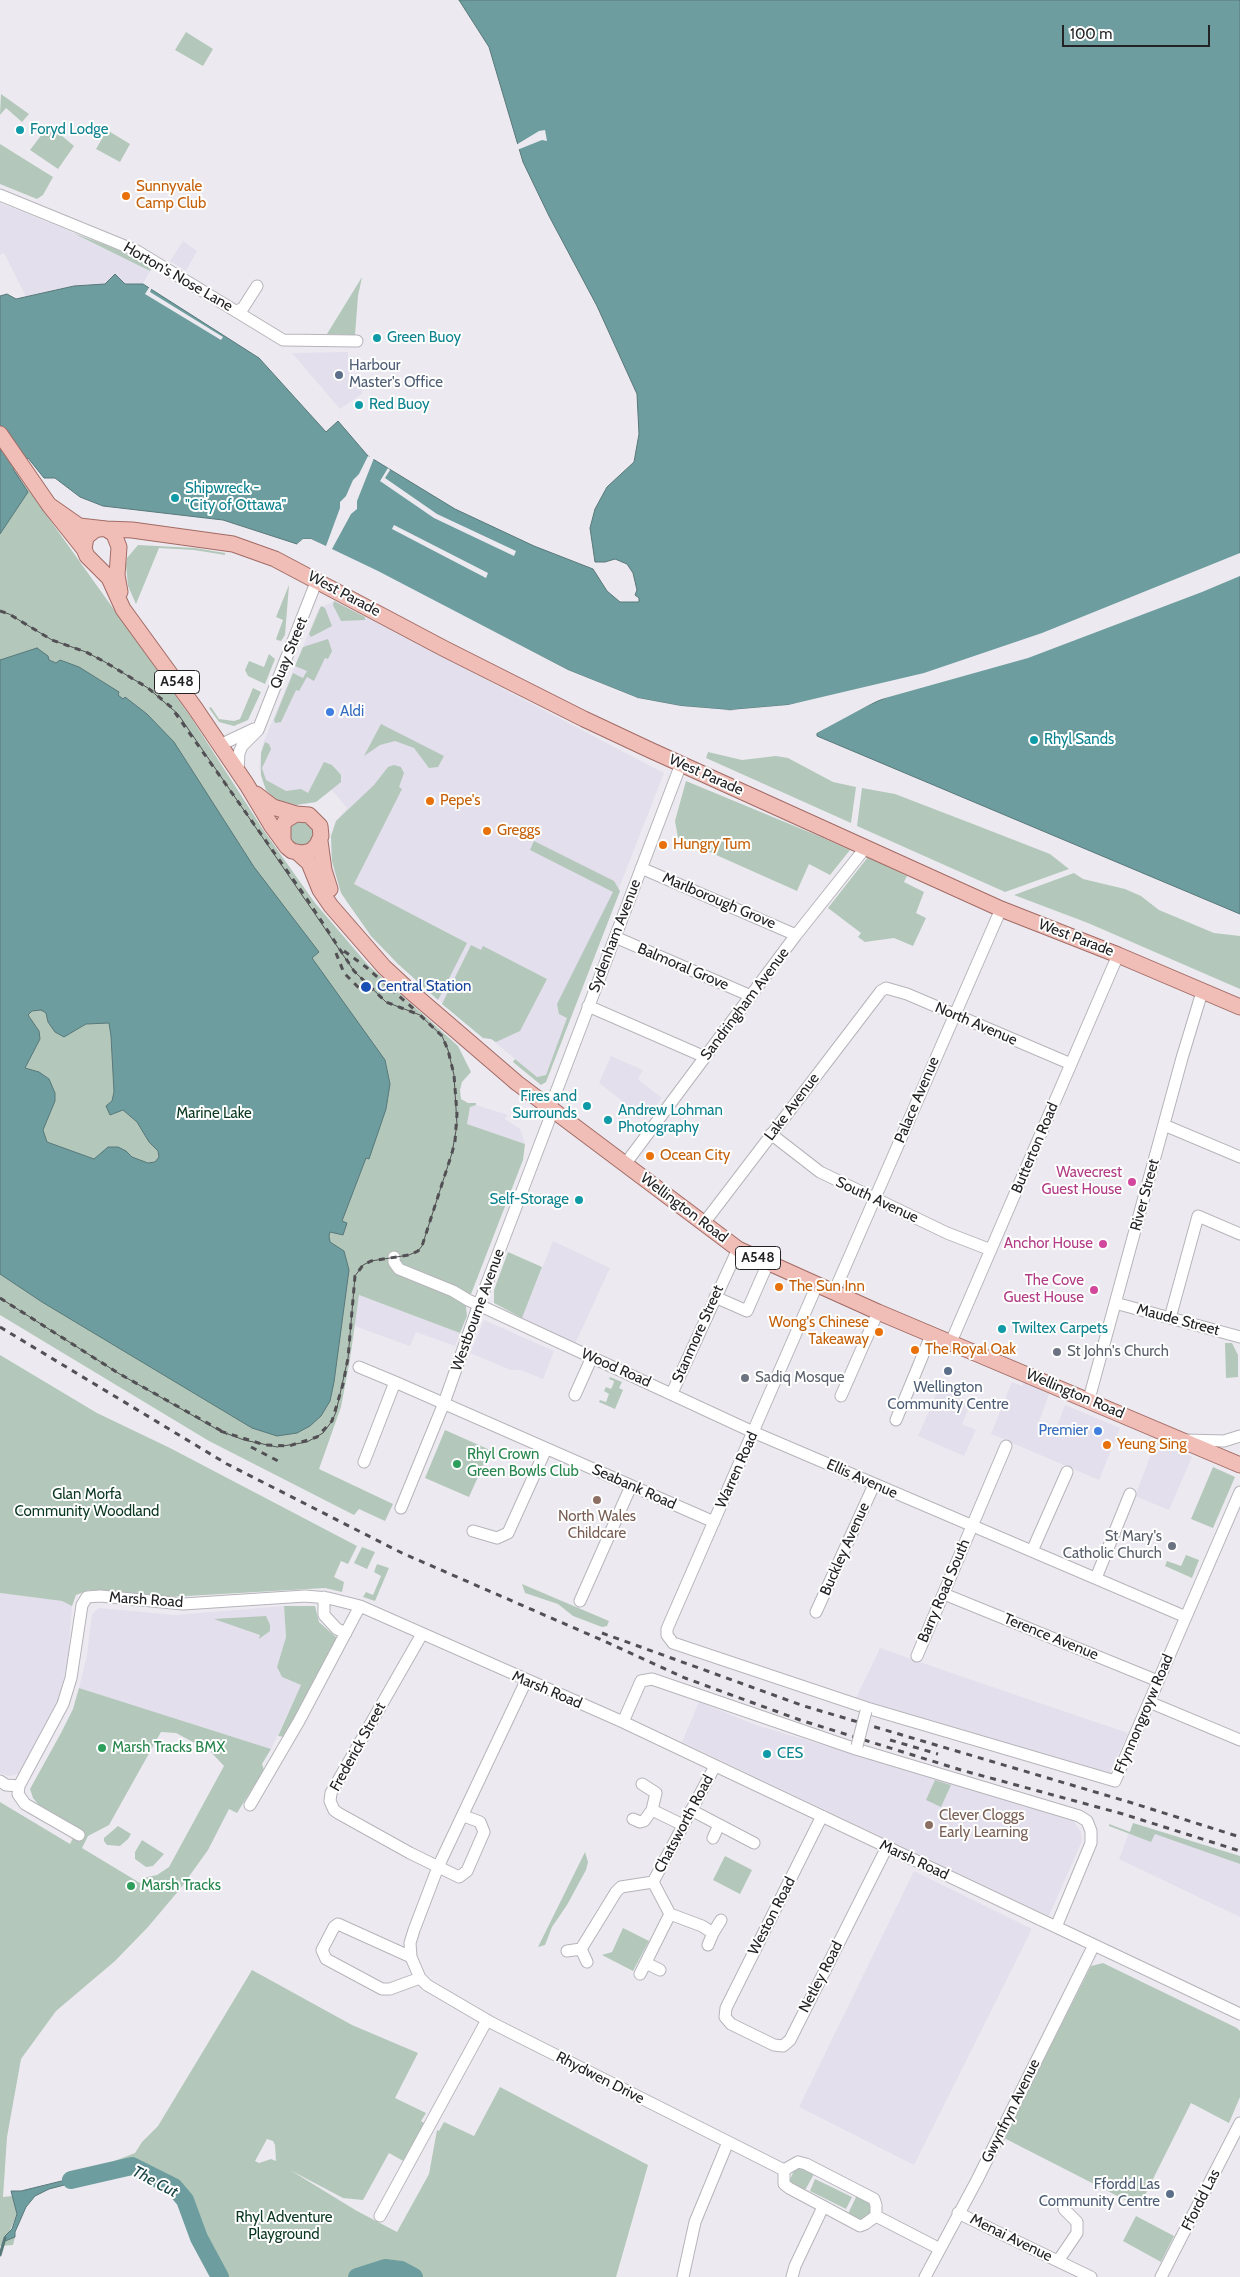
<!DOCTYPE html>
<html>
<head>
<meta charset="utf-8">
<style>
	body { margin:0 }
	#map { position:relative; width:1240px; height:2277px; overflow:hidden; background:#eceaf0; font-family:Cabin,sans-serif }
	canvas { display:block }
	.scale { position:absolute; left:1062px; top:25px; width:148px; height:22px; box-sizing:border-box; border:2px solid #232225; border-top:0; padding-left:6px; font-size:15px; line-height:18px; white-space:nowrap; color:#232225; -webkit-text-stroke:4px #fff; paint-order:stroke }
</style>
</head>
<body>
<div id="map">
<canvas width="1240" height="2277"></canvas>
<div class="scale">100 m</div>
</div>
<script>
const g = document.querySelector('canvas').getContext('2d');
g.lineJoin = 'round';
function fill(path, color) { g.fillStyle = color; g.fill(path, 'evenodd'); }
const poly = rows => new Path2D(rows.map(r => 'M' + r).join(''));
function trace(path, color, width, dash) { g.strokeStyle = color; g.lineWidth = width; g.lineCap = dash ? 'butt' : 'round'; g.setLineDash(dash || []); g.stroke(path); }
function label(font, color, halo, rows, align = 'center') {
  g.font = font + ' Cabin,sans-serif'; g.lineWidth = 4; g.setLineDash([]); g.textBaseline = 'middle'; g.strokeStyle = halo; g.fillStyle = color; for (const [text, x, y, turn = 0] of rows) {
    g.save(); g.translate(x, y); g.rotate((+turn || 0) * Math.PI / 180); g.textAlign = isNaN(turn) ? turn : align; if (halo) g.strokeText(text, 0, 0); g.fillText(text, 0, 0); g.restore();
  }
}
fill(poly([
	[0,203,65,229,150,271,143,284,74,286,26,297,4,253,0,255],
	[183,241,197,251,186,271,170,261],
	[348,352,349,376,362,376,362,394,340,409,292,353],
	[335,601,664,773,546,1075,537,1077,491,1039,483,1038,398,964,371,936,346,901,334,872,331,855,331,836,336,821,347,808,332,790,316,802,296,805,275,799,266,790,263,783,259,768,262,746,319,608],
	[611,1056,643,1070,638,1079,662,1098,645,1119,599,1083],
	[476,1105,508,1115,505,1119,520,1129,525,1144,467,1124,470,1107],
	[553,1241,610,1268,575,1344,522,1318],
	[359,1295,460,1333,455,1346,416,1332,410,1346,357,1327,354,1325],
	[484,1320,554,1351,543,1379,521,1370,511,1370,470,1353],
	[1012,1382,1022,1386,1024,1382,1049,1394,1039,1422,1056,1429,1065,1405,1120,1428,1099,1480,991,1434],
	[939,1388,971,1403,962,1424,976,1430,964,1456,918,1436],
	[1156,1441,1192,1457,1169,1510,1135,1496],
	[0,1593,62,1601,72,1606,68,1660,59,1699,19,1774,9,1776,0,1773],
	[284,1606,286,1637,277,1667,282,1677,301,1685,271,1749,79,1688,87,1655,92,1614,99,1608,175,1615],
	[880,1648,963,1677,1128,1733,1110,1773,856,1698],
	[699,1702,756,1725,1073,1820,1081,1832,1082,1841,1049,1916,682,1742],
	[1132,1825,1240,1864,1240,1917,1119,1859],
	[914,1871,1032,1929,914,2165,799,2107]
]), '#e3dfec');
fill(poly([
	[186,32,213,49,203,66,175,50],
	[1,94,29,114,22,122,6,108,0,115],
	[49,125,74,146,58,169,30,150],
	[107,130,130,144,120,162,96,149],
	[0,144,53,177,43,195,37,199,0,184],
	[73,233,114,248,152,267,150,271],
	[362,277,358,296,355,335,327,334],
	[0,450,190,716,264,831,315,903,368,965,458,1046,471,1072,462,1082,460,1090,461,1099,468,1103,476,1103,476,1105,470,1107,467,1124,525,1144,523,1160,466,1307,467,1316,460,1333,359,1295,350,1359,341,1407,319,1469,393,1504,385,1521,359,1509,354,1515,209,1441,0,1315],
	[138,545,195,548,225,553,225,555,194,550,159,548,136,604,128,586,126,565,127,558],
	[289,585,285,635,281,641,277,640,276,639,283,620,276,617],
	[334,601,365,617,365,620,341,621,333,605],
	[321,606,325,608,332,626,311,637,309,634],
	[328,639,332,651,328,659,325,658,314,681,307,677,299,691,296,690,281,722,275,723,274,720,293,673,303,678,307,671,295,666,303,647],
	[269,654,275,659,265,684,248,676,245,670,249,661,264,667],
	[253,688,261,692,248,720,234,726,219,722,209,708,211,707,219,719,234,721,240,719],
	[381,724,444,756,438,767,429,768,414,748,395,741,380,745,364,756],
	[265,742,269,744,271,749,262,768,266,780,286,791,301,789,308,793,324,762,332,765,341,775,341,782,316,802,296,805,275,799,266,790,261,775,261,753],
	[708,752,742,760,776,756,788,758,833,782,856,787,851,823,706,758],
	[394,765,401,767,404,773,399,787,402,789,354,884,467,943,438,1000,398,964,371,936,341,893,332,861,331,836,336,821,374,785,388,767],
	[686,781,821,837,850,850,830,875,809,864,797,891,678,838,675,821],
	[862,788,895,794,973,824,1050,854,1069,869,1005,892,857,826],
	'289 834a12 12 0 1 1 24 0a12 12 0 1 1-24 0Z',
	[534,841,614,881,620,891,546,1082,541,1085,513,1062,515,1059,537,1077,546,1075,567,1018,559,1014,557,1004,613,892,530,850],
	[868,857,907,876,904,882,924,892,916,913,926,918,913,946,894,938,865,942,858,937,861,933,828,908],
	[1074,873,1083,879,1125,889,1141,896,1159,910,1214,933,1240,936,1240,989,1088,923,1014,895],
	[471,945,481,950,483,946,547,979,520,1031,496,1042,491,1039,483,1038,442,1004],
	[508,1252,542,1267,522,1318,494,1303,494,1290],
	[1225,1343,1232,1343,1238,1355,1238,1377,1226,1378],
	[0,1355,97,1413,170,1448,357,1546,348,1564,341,1561,334,1577,344,1582,342,1592,325,1588,170,1597,89,1590,76,1595,72,1606,62,1601,0,1593],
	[610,1377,622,1382,619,1388,623,1390,615,1409,599,1402,600,1400,606,1402,609,1394,604,1391,606,1387,611,1389,613,1385,614,1381,609,1379],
	[445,1430,490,1450,469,1497,425,1478],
	[1213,1467,1235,1477,1213,1528,1191,1519],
	[362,1547,375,1552,367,1569,354,1563],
	[1186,1555,1199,1560,1192,1578,1165,1566,1167,1561,1181,1566],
	[377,1564,389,1568,375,1601,363,1597,366,1592,373,1595,381,1576,374,1572],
	[522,1584,609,1621,607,1626,602,1627,573,1616,558,1604,525,1593],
	[284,1606,315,1606,319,1622,337,1638,285,1737,278,1736,301,1685,282,1677,277,1667,286,1637],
	[266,1616,270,1625,270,1631,259,1639,260,1635,214,1619],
	[79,1688,271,1749,262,1764,264,1770,237,1813,229,1809,208,1850,180,1889,148,1927,115,1961,56,2011,21,2059,7,2137,3,2197,12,2196,16,2204,17,2214,6,2240,15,2237,13,2245,0,2246,0,1802,70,1844,77,1830,43,1810,33,1798,30,1789,61,1733,73,1709],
	[161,1732,176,1733,210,1751,224,1766,169,1867,157,1875,143,1878,145,1886,82,1848,88,1836,109,1825],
	[935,1780,951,1785,941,1807,926,1800],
	[1133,1823,1240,1856,1240,1864,1155,1834,1151,1842,1109,1826,1109,1824,1130,1832],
	[118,1826,131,1834,128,1839,120,1846,107,1845,104,1841,104,1838],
	[142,1840,164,1854,153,1866,146,1867,135,1859,135,1852],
	[585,1852,588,1862,586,1870,567,1905,552,1927,545,1945,538,1947],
	[725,1856,752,1870,740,1894,713,1880],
	[623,1928,649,1941,633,1971,602,1955,612,1952],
	[1103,1963,1237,2028,1240,2031,1240,2097,1229,2123,1191,2103,1139,2207,1004,2138,1091,1966],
	[252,1970,352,2025,418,2053,395,2098,426,2113,421,2121,427,2125,405,2162,389,2153,363,2200,343,2198,290,2170,357,2211,397,2232,429,2174,437,2130,439,2131,444,2122,474,2136,500,2087,648,2165,616,2277,422,2277,403,2267,387,2265,373,2266,352,2277,223,2277,204,2238,188,2197,180,2187,138,2164,124,2163,106,2170,104,2165,135,2153,142,2142,158,2126],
	[267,2139,273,2141,275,2145,276,2161,271,2159,259,2163,255,2161],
	[800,2166,814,2174,804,2192,789,2182,795,2168],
	[815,2179,852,2197,846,2209,810,2191],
	[857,2195,872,2203,872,2214,862,2222,848,2214],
	[1136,2216,1174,2236,1161,2262,1123,2241]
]), '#b3c8ba');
const water = poly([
	[459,0,1240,0,1240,914,817,736,817,733,844,716,896,693,898,686,788,705,730,710,681,706,638,698,568,670,311,539,303,539,297,544,223,520,103,506,80,497,55,478,44,478,28,458,13,469,28,492,0,534,0,296,7,294,16,299,74,286,105,284,115,274,125,284,143,284,259,358,326,432,338,421,368,456,455,509,534,546,593,569,607,591,620,602,639,602,639,598,635,595,637,590,633,573,627,564,615,559,605,562,595,562,590,528,595,509,607,487,634,462,639,434,637,394,597,306,549,216,523,162,489,47,459,0],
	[37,648,48,656,49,660,56,663,60,660,79,667,119,692,118,695,123,699,125,697,147,714,174,742,254,867,319,952,312,958,385,1060,390,1084,386,1109,369,1159,366,1158,342,1221,347,1223,343,1235,330,1232,329,1236,330,1242,344,1251,349,1270,334,1382,330,1401,321,1416,310,1426,297,1433,277,1436,252,1428,42,1302,0,1274,0,660,37,648],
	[41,1010,46,1013,48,1022,55,1032,64,1037,86,1024,109,1023,111,1036,114,1092,112,1101,106,1106,110,1115,123,1110,137,1122,149,1142,158,1151,159,1157,155,1162,148,1163,132,1157,126,1151,118,1147,108,1147,94,1159,47,1142,43,1130,55,1101,55,1093,49,1079,39,1072,25,1068,40,1039,39,1031,28,1015,32,1011,41,1010],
	[94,2173,95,2177,49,2189,35,2196,26,2207,15,2232,15,2237,5,2241,5,2236,12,2229,17,2214,11,2191,21,2191,94,2173]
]);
fill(water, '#6e9d9f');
trace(water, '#58787a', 1);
fill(poly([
	[545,130,547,141,542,140,517,150,516,145,539,131],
	[150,286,152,287,150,292,223,337,221,340,145,294],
	[368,456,374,458,357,501,357,509,351,514,332,549,378,571,568,670,638,698,681,706,730,710,788,705,924,673,1042,633,1240,553,1240,576,1202,592,1028,658,878,700,815,734,816,731,843,714,894,692,895,689,789,708,759,710,709,711,659,705,606,689,567,672,310,541,304,541,299,545,297,544,303,539,311,539,326,546,340,508,340,502,346,496,353,480,359,474],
	[388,468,390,470,385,478,437,514,516,551,514,556,434,518,380,481],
	[394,525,488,573,486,578,392,529]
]), '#eceaf0');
trace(poly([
	[0,2255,5,2238]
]), '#58787a', 3);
trace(poly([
	[71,2180,132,2166,174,2187,185,2200,199,2238,220,2277],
	[357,2277,385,2268,401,2270,414,2277]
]), '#6e9d9f', 18);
const minor = poly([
	[0,195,137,251,283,340,357,341],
	[237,311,243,308,257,286],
	[220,745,254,729],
	[238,771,239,753,242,746,258,730,317,580],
	[641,868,796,935],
	[615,937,751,996],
	[588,1006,705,1057],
	[550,1108,681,764],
	[1164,1125,1240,1157],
	[771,1134,820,1172,947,1233,991,1250],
	[626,1163,796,935,866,847],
	[704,1223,881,991,886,988,907,994,1071,1064],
	[394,1257,394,1262,399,1269,453,1291,468,1300,753,1432,1186,1617],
	[817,1285,667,1629,667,1635,673,1643,867,1708,1115,1781,1240,1492],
	[834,1292,1001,909],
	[715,1297,747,1311,768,1263],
	[1115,1303,1240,1337],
	[1170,1318,1198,1216,1240,1234],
	[951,1342,1118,955],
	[359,1367,395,1382],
	[672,1393,738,1249],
	[575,1395,592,1357],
	[841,1396,878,1312],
	[1089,1399,1182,1058,1202,992],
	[896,1420,932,1333],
	[1186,1440,1224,1441,1240,1436],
	[364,1462,395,1382,714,1522],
	[401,1508,444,1403,479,1304,553,1110],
	[473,1531,497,1538,508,1533,546,1449],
	[1032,1551,1067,1472],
	[1096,1578,1130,1494],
	[944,1594,1158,1681],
	[324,1597,324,1615,337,1629,346,1633],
	[580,1601,631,1486],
	[816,1612,874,1485],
	[422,1634,331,1793,330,1801,334,1810,338,1813,410,1853,459,1877,467,1871,484,1832,480,1822,464,1816],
	[917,1656,1006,1446],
	[526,1681,438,1867,414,1930,410,1943,411,1957,420,1978,427,1985,492,2023,784,2170],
	[1149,1702,1240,1740],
	[623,1722,641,1681,652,1679,856,1749,1079,1816,1087,1821,1091,1831,1091,1843,1056,1927],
	[0,1781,6,1785,19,1786],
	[642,1784,656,1793,652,1810,683,1825],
	[250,1805,299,1721,360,1606],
	[691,1810,754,1843],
	[822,1816,726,2008,725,2017,731,2024,774,2045,783,2046,790,2040,887,1847],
	[633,1819,640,1822,644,1821,652,1810],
	[79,1835,25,1804,18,1794,19,1786,63,1704,71,1678,82,1605,87,1597,100,1596,183,1604,305,1596,328,1598,360,1606,623,1722,1240,2014],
	[713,1838,719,1825],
	[653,1882,670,1914,702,1926,713,1933,708,1945],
	[713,1933,721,1920],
	[567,1951,581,1949],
	[411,1957,338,1924,334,1927,322,1950,326,1959,382,1989,390,1989,420,1978],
	[587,1962,581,1949,616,1892,621,1887,653,1882,715,1766],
	[646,1963,660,1970],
	[640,1974,670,1914],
	[798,2162,806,2164,874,2199,876,2205,876,2216,865,2224,860,2226,789,2188,784,2184,784,2170,798,2162],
	[958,2213,1091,2277],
	[380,2216,487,2020],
	[876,2216,940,2249],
	[1058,2261,1077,2233,1077,2222,1064,2209],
	[683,2277,695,2222,728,2142],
	[792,2277,795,2266,823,2207],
	[925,2277,977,2180,1094,1945],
	[1161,2277,1240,2123]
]);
const major = poly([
	[0,434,49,505,84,549],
	[49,505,79,526,106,529,114,534,119,547,117,575,120,592],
	[100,529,95,530,86,537,84,549,87,556,109,578,123,609,195,708,247,785,271,825,287,847,292,851,302,853,311,851,317,845,321,836,320,826,309,815,296,814,286,820,283,825,283,841],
	[106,529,132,530,233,544,275,559,443,648,584,719,650,750,1001,909,1118,955,1240,1007],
	[256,794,273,807,296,814],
	[320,841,324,870,330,889],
	[298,853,309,863,320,890,331,906,384,967,410,991,517,1083,738,1249,878,1312,1240,1465]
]);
trace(minor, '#b6b4ba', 13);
trace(major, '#a26b65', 17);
trace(minor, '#fff', 11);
trace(major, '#f0beb7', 15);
trace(poly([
	[0,611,9,614,52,640,86,652,105,662,148,688,178,714,354,971,386,1002,420,1015,442,1036,448,1050,454,1075,457,1125,452,1153,422,1246,418,1251,409,1255,371,1261,363,1265,355,1276,348,1358,336,1412,332,1421,323,1433,307,1442,277,1447,244,1440,220,1431,118,1373,0,1298]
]), '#525054', 1);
trace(poly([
	[0,611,9,614,52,640,86,652,105,662,148,688,171,707,307,899,354,971,386,1002,420,1015,442,1036,448,1050,454,1075,457,1114,455,1141,452,1153,422,1246,418,1251,409,1255,371,1261,363,1265,355,1276,348,1358,343,1384,332,1421,317,1437,289,1446,265,1445,220,1431],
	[344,951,366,967,415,1010],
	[336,953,344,973,359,988],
	[0,1298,118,1373,227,1434],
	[0,1327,227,1464,402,1553,604,1641,685,1678,800,1720,961,1770,1123,1814,1240,1851],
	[251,1447,280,1462],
	[602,1633,804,1706,1129,1802,1240,1837],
	[890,1740,938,1754]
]), '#525054', 3, [6, 6]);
const minorBridge = poly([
	[857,1746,866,1711]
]);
trace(minorBridge, '#b6b4ba', 13, []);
trace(minorBridge, '#fff', 11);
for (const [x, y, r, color] of [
	[20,130,5,"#0f9aa8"],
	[126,196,5,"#e8710a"],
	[377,338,5,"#0f9aa8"],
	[339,375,5,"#5c6f8a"],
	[359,405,5,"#0f9aa8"],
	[175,498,5,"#0f9aa8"],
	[330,712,5,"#3f7fe0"],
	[1034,740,5,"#0f9aa8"],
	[430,801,5,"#e8710a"],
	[487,831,5,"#e8710a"],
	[663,845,5,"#e8710a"],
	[366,987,6,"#1a4fb4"],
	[587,1106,5,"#0f9aa8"],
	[608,1120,5,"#0f9aa8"],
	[650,1156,5,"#e8710a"],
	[1132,1182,5,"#d1479c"],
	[579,1200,5,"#0f9aa8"],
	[1103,1244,5,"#d1479c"],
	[779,1287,5,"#e8710a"],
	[1094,1290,5,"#d1479c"],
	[1002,1329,5,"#0f9aa8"],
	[879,1332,5,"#e8710a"],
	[915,1350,5,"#e8710a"],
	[1057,1352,5,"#6b7280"],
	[948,1371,5,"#5c6f8a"],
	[745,1378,5,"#6b7280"],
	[1098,1431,5,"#3f7fe0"],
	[1107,1445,5,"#e8710a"],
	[457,1464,5,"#2e9e5b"],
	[597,1500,5,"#8d6e63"],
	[1172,1546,5,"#6b7280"],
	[102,1748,5,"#2e9e5b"],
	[767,1754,5,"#0f9aa8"],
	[929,1825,5,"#8d6e63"],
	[131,1886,5,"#2e9e5b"],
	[1170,2194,5,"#5c6f8a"]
]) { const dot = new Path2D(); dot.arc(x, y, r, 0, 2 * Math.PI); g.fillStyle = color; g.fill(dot); trace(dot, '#fff', 2); }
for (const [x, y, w] of [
	[177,682,45],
	[758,1258,45]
]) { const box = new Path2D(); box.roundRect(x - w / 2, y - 11.5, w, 23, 4); g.fillStyle = '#fff'; g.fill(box); trace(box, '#232225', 1); }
label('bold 14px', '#232225', null, [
	["A548",177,682],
	["A548",758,1258]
]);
label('15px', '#0d838f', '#fff', [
	["Foryd Lodge",30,130],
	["Green Buoy",387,338],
	["Red Buoy",369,405],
	["Shipwreck -",185,489],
	["\"City of Ottawa\"",185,506],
	["Rhyl Sands",1044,740],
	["Fires and",577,1097,"right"],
	["Surrounds",577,1114,"right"],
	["Andrew Lohman",618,1111],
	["Photography",618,1128],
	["Self-Storage",569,1200,"right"],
	["Twiltex Carpets",1012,1329],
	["CES",777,1754]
], 'left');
label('15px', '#c56008', '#fff', [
	["Sunnyvale",136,187],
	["Camp Club",136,204],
	["Pepe's",440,801],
	["Greggs",497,831],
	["Hungry Tum",673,845],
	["Ocean City",660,1156],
	["The Sun Inn",789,1287],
	["Wong's Chinese",869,1323,"right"],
	["Takeaway",869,1340,"right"],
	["The Royal Oak",925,1350],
	["Yeung Sing",1117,1445]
], 'left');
label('15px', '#232225', '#fff', [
	["Horton's Nose Lane",178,277,30],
	["West Parade",344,594,28],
	["Quay Street",289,653,-68],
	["West Parade",706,775,24],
	["Marlborough Grove",719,901,23],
	["Sydenham Avenue",615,936,-69],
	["West Parade",1076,938,21],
	["Balmoral Grove",683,967,23],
	["Sandringham Avenue",745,1004,-53],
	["North Avenue",976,1024,23],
	["Palace Avenue",917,1100,-67],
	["Lake Avenue",792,1107,-53],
	["Butterton Road",1035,1148,-67],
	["River Street",1145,1195,-75],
	["South Avenue",877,1200,25],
	["Wellington Road",684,1208,37],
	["Westbourne Avenue",478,1310,-70],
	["Maude Street",1178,1320,15],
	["Stanmore Street",698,1334,-66],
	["Wood Road",616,1368,24],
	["Wellington Road",1075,1394,23],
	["Warren Road",737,1470,-66],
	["Ellis Avenue",862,1479,24],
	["Seabank Road",634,1487,24],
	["Buckley Avenue",845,1549,-66],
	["Barry Road South",944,1591,-67],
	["Marsh Road",146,1600,4],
	["Terence Avenue",1051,1637,22],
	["Marsh Road",547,1690,23],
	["Ffynnongroyw Road",1144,1714,-67],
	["Frederick Street",358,1747,-61],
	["Chatsworth Road",684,1824,-62],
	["Marsh Road",914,1860,25],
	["Weston Road",772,1916,-63],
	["Netley Road",821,1977,-63],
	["Rhydwen Drive",600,2078,27],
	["Gwynfryn Avenue",1011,2111,-64],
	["Ffordd Las",1201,2200,-63],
	["Menai Avenue",1011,2238,26]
]);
label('15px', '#4e5e75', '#fff', [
	["Harbour",349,366],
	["Master's Office",349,383],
	["Wellington",948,1388,"center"],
	["Community Centre",948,1405,"center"],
	["Ffordd Las",1160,2185,"right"],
	["Community Centre",1160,2202,"right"]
], 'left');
label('15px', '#366cbe', '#fff', [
	["Aldi",340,712],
	["Premier",1088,1431,"right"]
], 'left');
label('15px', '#164399', '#fff', [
	["Central Station",377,987]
], 'left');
label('15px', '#09371f', '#fff', [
	["Marine Lake",214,1114],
	["Glan Morfa",87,1495],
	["Community Woodland",87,1512],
	["Rhyl Adventure",284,2218],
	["Playground",284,2235]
]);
label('15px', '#b23c85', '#fff', [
	["Wavecrest",1122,1173],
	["Guest House",1122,1190],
	["Anchor House",1093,1244],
	["The Cove",1084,1281],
	["Guest House",1084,1298]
], 'right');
label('15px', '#5b616d', '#fff', [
	["St John's Church",1067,1352],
	["Sadiq Mosque",755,1378],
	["St Mary's",1162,1537,"right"],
	["Catholic Church",1162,1554,"right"]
], 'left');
label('15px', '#27864d', '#fff', [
	["Rhyl Crown",467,1455],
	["Green Bowls Club",467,1472],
	["Marsh Tracks BMX",112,1748],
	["Marsh Tracks",141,1886]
], 'left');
label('15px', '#785e54', '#fff', [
	["North Wales",597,1517],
	["Childcare",597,1534],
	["Clever Cloggs",939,1816,"left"],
	["Early Learning",939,1833,"left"]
]);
label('italic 16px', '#174446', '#fff', [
	["The Cut",155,2182,28]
]);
</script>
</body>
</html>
